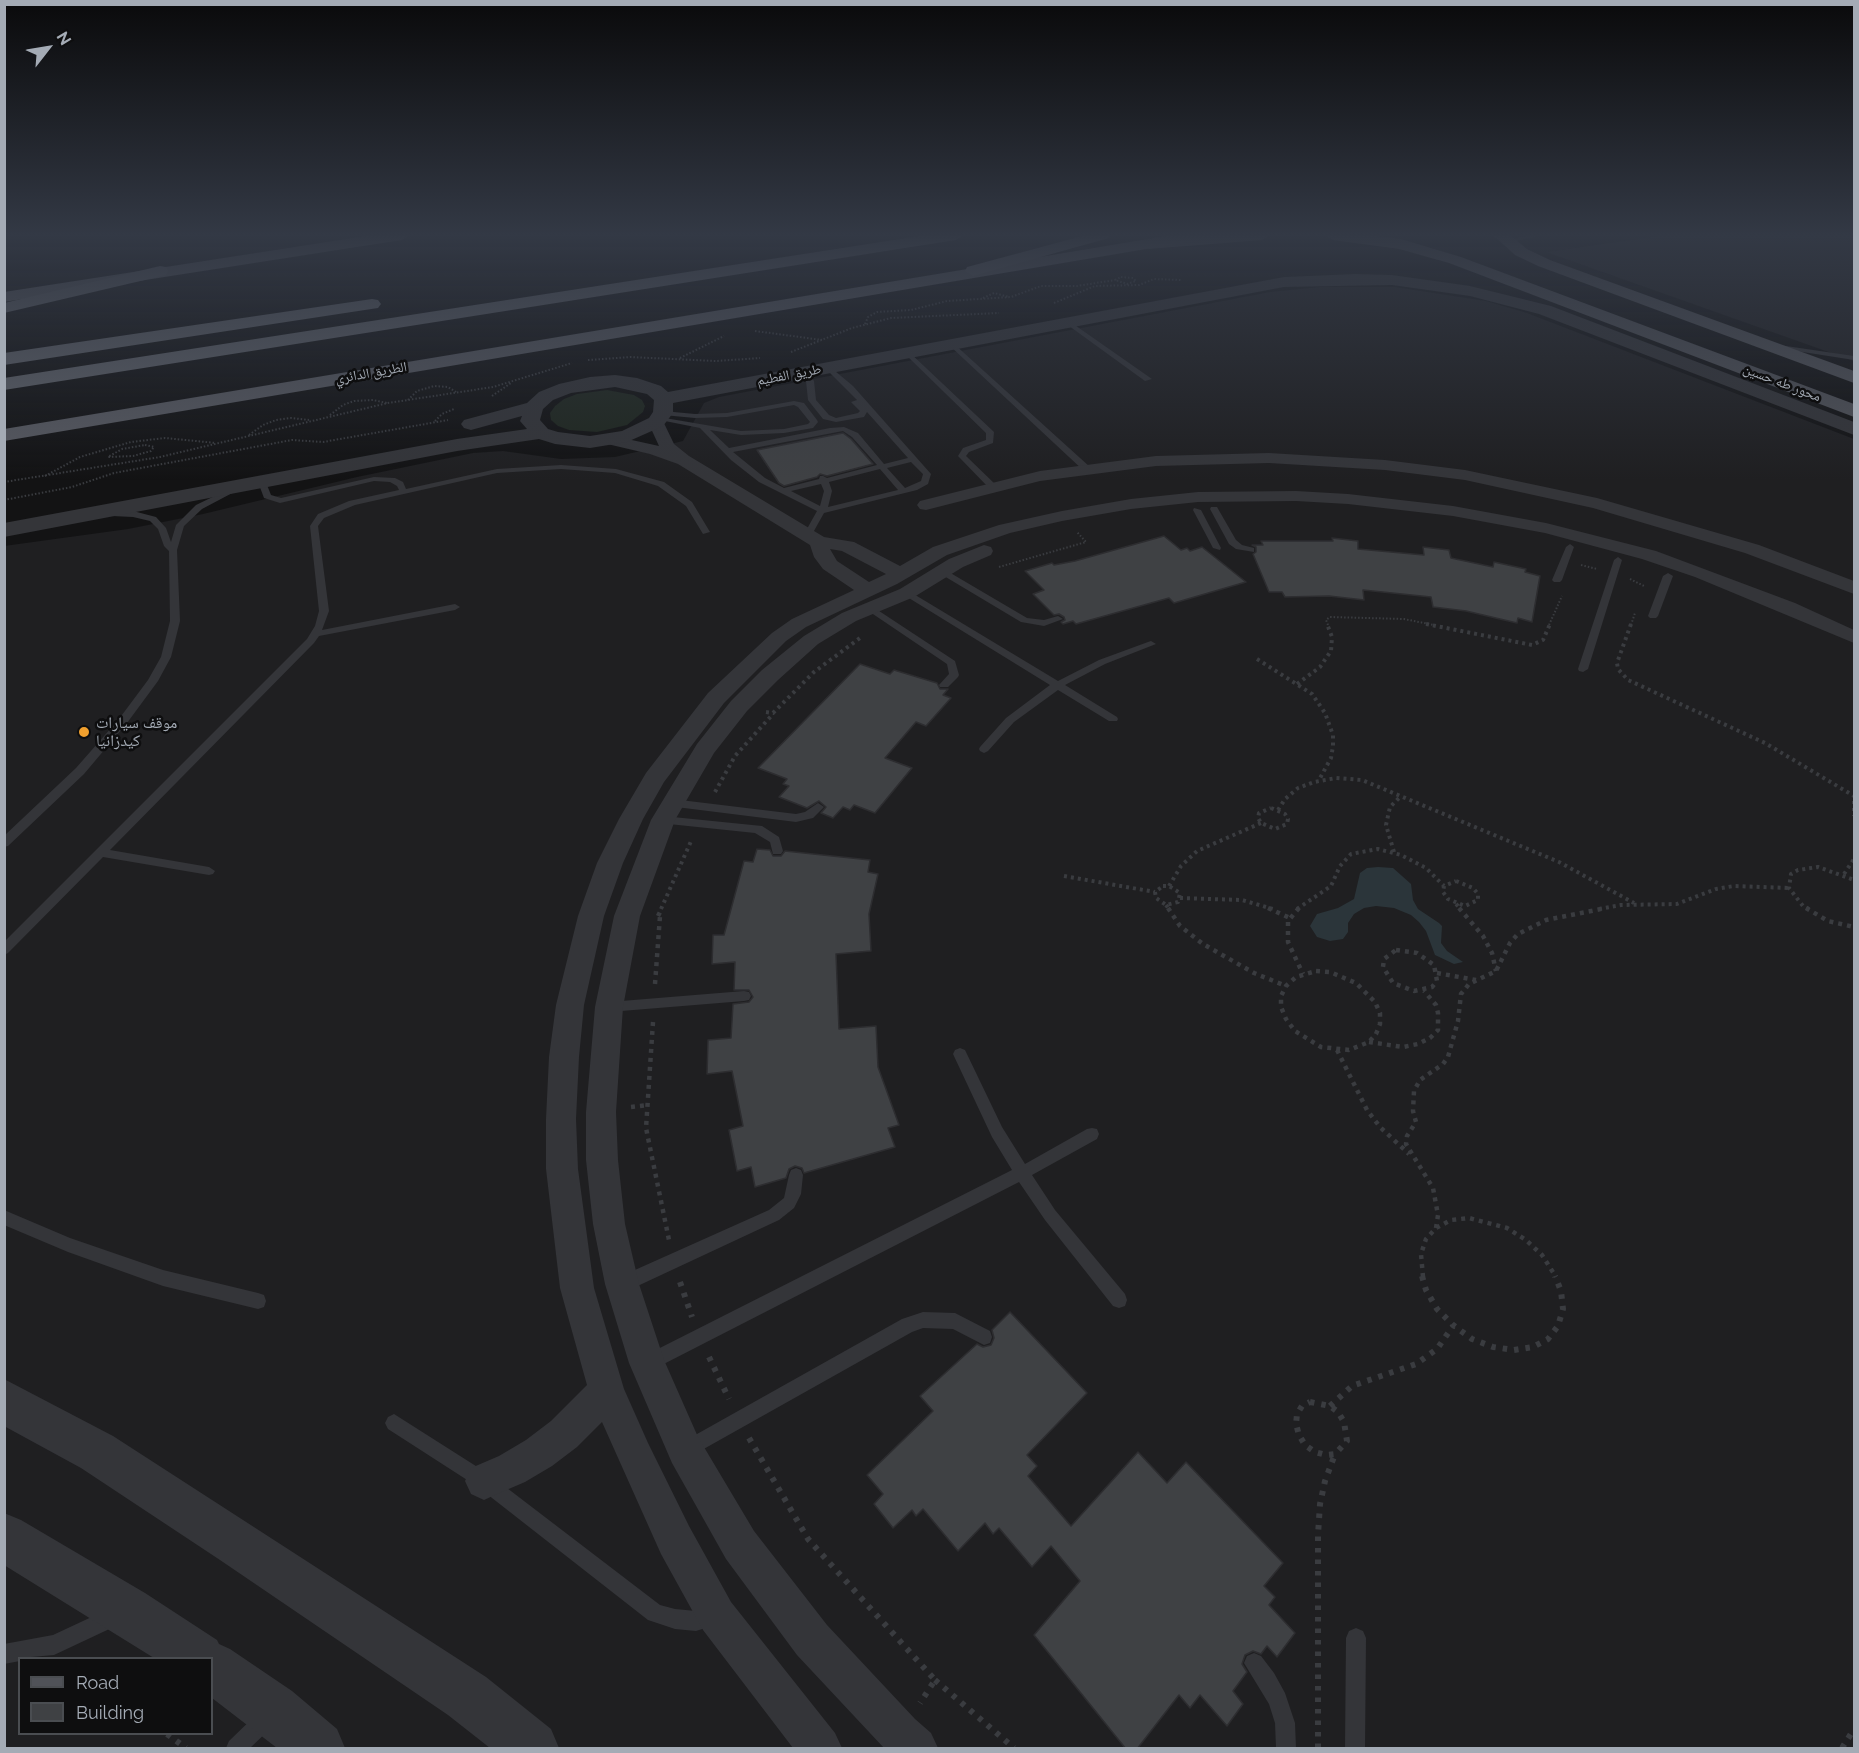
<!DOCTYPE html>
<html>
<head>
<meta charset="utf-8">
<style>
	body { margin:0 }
	#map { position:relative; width:1859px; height:1753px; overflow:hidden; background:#131314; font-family:Raleway,sans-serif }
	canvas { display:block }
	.frame { position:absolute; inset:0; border:6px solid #a4abb5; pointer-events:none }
	.legend { position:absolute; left:18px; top:1657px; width:195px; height:78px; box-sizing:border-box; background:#0e0e0f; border:2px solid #4a4d51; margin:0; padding:8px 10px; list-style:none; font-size:18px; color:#a4abb5 }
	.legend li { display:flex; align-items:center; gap:12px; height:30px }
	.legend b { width:30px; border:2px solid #4a4d51 }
	.north { position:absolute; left:18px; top:18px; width:60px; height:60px; -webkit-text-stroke:4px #0e0e0f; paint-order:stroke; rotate:59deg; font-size:16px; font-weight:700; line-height:24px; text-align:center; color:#a4abb5 }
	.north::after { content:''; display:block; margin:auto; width:21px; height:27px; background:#a4abb5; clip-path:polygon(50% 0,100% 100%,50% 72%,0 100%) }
</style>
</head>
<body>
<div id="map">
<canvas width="1859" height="1753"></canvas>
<div class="frame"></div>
<ul class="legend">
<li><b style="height:8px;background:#505258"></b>Road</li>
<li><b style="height:16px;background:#3f4144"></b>Building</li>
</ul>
<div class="north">N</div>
</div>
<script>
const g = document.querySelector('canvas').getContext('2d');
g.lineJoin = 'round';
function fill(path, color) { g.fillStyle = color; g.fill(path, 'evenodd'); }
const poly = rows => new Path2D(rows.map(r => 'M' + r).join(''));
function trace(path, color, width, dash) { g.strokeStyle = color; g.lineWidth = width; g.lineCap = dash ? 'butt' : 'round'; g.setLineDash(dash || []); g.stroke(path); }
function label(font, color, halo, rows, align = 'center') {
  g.font = font + ' Raleway,"Noto Naskh Arabic",sans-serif'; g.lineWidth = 5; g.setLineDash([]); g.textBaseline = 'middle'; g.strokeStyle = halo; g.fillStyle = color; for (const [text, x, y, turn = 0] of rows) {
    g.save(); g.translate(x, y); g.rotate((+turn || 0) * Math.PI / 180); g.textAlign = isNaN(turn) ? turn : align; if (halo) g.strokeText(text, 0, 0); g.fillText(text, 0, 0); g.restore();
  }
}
fill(poly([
	[1668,235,1854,235,1854,361,1546,252],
	[1319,287,1395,287,1486,301,1527,313,1854,439,1854,1748,5,1748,4,546,128,529,203,514,357,477,473,453,503,451,561,459,615,457,683,441,704,403,719,397,1270,292],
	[20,1658,212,1658,212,1734,20,1734]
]), '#1f1f21');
fill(poly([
	[607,390,634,395,642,400,645,406,643,412,627,425,597,432,569,430,558,426,551,420,550,413,555,406,564,399,577,394]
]), '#1f271f');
fill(poly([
	[1378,867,1393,868,1411,884,1413,900,1418,909,1439,923,1442,926,1441,943,1447,951,1463,962,1454,964,1435,955,1426,931,1419,922,1411,915,1394,908,1376,906,1364,908,1354,914,1348,923,1348,932,1343,939,1330,941,1317,937,1310,926,1317,914,1338,908,1354,899,1360,873,1367,868]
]), '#2b353a');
const building = poly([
	[843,433,851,439,873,464,827,476,820,474,817,477,784,486,779,483,757,450,843,433],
	[1164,536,1181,550,1187,548,1190,551,1202,547,1246,582,1174,603,1169,598,1076,624,1073,621,1063,624,1061,622,1065,620,1064,617,1059,614,1054,615,1033,594,1044,590,1025,571,1052,563,1054,565,1075,561,1164,536],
	[1332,538,1358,541,1358,549,1424,555,1423,547,1449,550,1451,558,1493,567,1494,562,1526,569,1525,572,1540,576,1532,622,1518,618,1517,623,1466,611,1433,607,1431,597,1363,590,1364,600,1329,596,1285,597,1282,592,1269,592,1253,554,1256,552,1256,547,1252,545,1263,545,1261,541,1333,541,1332,538],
	[860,664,890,674,894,670,937,683,940,689,948,689,943,695,951,698,926,726,916,722,885,758,912,768,875,813,854,805,850,810,843,807,833,818,821,813,826,807,819,801,807,808,779,797,789,786,783,784,787,779,758,768,860,664],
	[757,849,770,850,773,856,781,856,785,851,870,860,868,872,878,874,869,914,871,951,836,954,839,1029,876,1026,878,1067,899,1125,888,1128,895,1147,804,1173,802,1168,795,1166,789,1169,786,1178,755,1187,751,1167,737,1171,729,1130,743,1126,732,1071,707,1074,708,1040,731,1038,733,1004,749,1002,753,997,749,990,734,990,735,962,712,964,713,935,724,935,744,861,753,862,757,849],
	[1010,1312,1087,1393,1027,1455,1037,1466,1028,1476,1071,1526,1138,1452,1167,1483,1186,1462,1283,1563,1264,1586,1275,1597,1269,1605,1295,1633,1277,1657,1267,1646,1261,1654,1253,1651,1245,1655,1242,1664,1247,1672,1233,1691,1243,1704,1227,1726,1200,1695,1190,1708,1179,1695,1137,1749,1126,1749,1034,1635,1080,1581,1051,1546,1032,1567,999,1528,993,1534,985,1523,958,1551,923,1509,916,1516,912,1510,893,1528,874,1504,883,1494,867,1475,933,1411,920,1396,977,1344,983,1347,991,1345,994,1338,992,1330,1010,1312]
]);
fill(building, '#3f4144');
trace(building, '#2d2d30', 1.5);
trace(poly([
	[1121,277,1133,278,1136,281,1127,284,1115,280,1121,277],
	[983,298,994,293,1009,297],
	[1054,303,1095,286,1139,285,1154,279,1182,280],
	[865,324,868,317,877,312,911,310,947,301,1011,297,1041,286,1077,286,1115,280],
	[755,331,822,340],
	[791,352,852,328,891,318,999,313],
	[680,358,724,336],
	[588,360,630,357,716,361,760,358],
	[492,396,511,383],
	[408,400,417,391,434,386,448,387,456,392],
	[330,415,343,405,354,401,373,400,387,403],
	[435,421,442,414,454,409],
	[249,435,263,425,276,420,291,418,309,420],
	[145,445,154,447,151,451,133,456,108,457,122,449,145,445],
	[45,476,80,457,131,442,165,438,216,443],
	[4,482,160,457,388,403,493,387,572,363],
	[4,500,72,487,114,473,292,440,323,442,448,420],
	[1581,565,1597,569],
	[999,567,1086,542,1077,532],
	[1630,579,1644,586],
	[1328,625,1326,620,1330,617,1404,619,1434,625],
	[1549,625,1562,596],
	[1631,625,1635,613]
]), '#3a3c40', 2, [1.5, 2]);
trace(poly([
	[1426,624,1532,645,1543,640,1550,624],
	[1631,624,1617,663,1618,669,1628,680,1765,743,1854,796],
	[1257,659,1312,694,1325,713,1333,735,1333,746,1331,758,1319,780],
	[1297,684,1320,667,1331,651,1332,637,1327,624],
	[766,712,773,713,814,672,860,638],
	[715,792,735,756,773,714],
	[1854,801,1854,816],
	[1271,808,1285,814,1288,819,1287,824,1275,829,1261,823,1258,818,1259,813,1271,808],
	[1278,810,1285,799,1298,788,1314,782,1336,778,1362,780,1559,862,1634,903],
	[1394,852,1386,825,1390,807,1400,797],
	[1844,874,1854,859],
	[1064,876,1155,892],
	[1456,881,1473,888,1478,894,1478,900,1465,906,1448,899,1443,892,1444,886,1456,881],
	[1163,886,1169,886,1180,893,1178,902,1166,905,1156,898,1155,892,1163,886],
	[1169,886,1181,866,1197,851,1261,823],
	[1180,898,1242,900,1273,909],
	[1456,904,1461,909],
	[1166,905,1169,909],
	[661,909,692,839],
	[1297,909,1331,886,1340,866,1351,854,1378,849,1401,855,1426,868,1444,886],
	[1599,909,1621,905,1677,904,1716,889,1734,886,1789,888],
	[1809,909,1803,906,1789,888,1791,874,1798,870,1818,867,1854,880]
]), '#3a3c40', 4, [3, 4]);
trace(poly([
	[1168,908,1180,926,1203,944,1254,973,1286,986],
	[1268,908,1290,918],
	[1299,908,1288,921,1288,942,1303,974],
	[1459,908,1483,936,1492,953,1496,971],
	[1806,908,1828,921,1854,927],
	[658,916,662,908],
	[1396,950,1417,953,1434,965,1437,981,1432,987,1414,991,1393,983,1383,967,1384,959,1396,950],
	[1316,971,1330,972,1356,983,1375,1002,1380,1013,1380,1024,1376,1034,1369,1042,1349,1050,1321,1047,1295,1031,1286,1019,1281,1007,1281,996,1286,986,1296,977,1316,971],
	[1437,973,1476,980],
	[655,984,660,916],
	[653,1022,646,1128,669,1240],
	[1369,1042,1403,1047,1418,1044,1430,1038,1438,1030,1438,1013,1436,1005,1424,991],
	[1337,1050,1367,1110,1380,1127,1409,1154],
	[631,1107,648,1105],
	[1436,1228,1438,1215,1433,1188,1406,1144,1407,1136,1416,1122,1413,1111,1414,1091,1420,1080,1443,1064,1448,1057,1458,1021,1461,994,1469,984,1496,971,1510,943,1518,934,1546,920,1606,908],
	[1423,1277,1421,1254,1426,1239,1436,1228,1451,1220,1469,1218,1507,1228,1526,1240,1542,1255,1556,1277]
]), '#3a3c40', 4.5, [4, 5]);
trace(poly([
	[1422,1276,1426,1290,1437,1309,1453,1325,1472,1339,1493,1347,1514,1350,1533,1347,1548,1339,1558,1326,1563,1309,1561,1291,1555,1276],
	[680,1282,692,1317],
	[709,1357,729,1399],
	[1310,1402,1330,1406,1338,1412,1344,1422,1347,1441,1335,1454,1326,1455,1315,1452,1305,1445,1299,1435,1296,1424,1297,1414,1302,1406,1310,1402],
	[1330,1406,1352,1386,1416,1364,1437,1349,1453,1326],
	[749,1438,808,1539,935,1680,920,1703],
	[935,1680,1014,1748],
	[167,1734,186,1748],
	[1318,1748,1318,1535,1320,1504,1325,1481,1335,1454],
	[1842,1748,1854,1729]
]), '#3a3c40', 6, [4.5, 7]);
fill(poly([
	[1532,235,1544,235,1506,243,1503,241,1532,235],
	[1065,321,1069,321,1152,379,1145,381,1065,323,1065,321],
	[949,343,953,343,1090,467,1090,471,1084,471,949,345,949,343],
	[1779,345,1854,356,1854,360,1777,348,1776,347,1779,345],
	[904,351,908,351,994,432,993,443,969,452,966,456,996,485,996,489,990,489,958,456,963,448,986,440,986,433,904,353,904,351],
	[825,366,829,366,853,386,931,474,928,484,917,490,824,513,810,538,803,536,817,511,759,482,731,460,700,428,655,419,659,417,741,431,784,429,808,424,810,422,798,407,794,405,727,417,695,418,663,415,659,413,663,411,695,414,727,413,794,401,804,403,817,420,818,422,813,428,784,433,741,435,710,430,729,448,830,428,844,427,858,433,884,464,908,458,867,412,864,417,836,422,823,419,808,400,806,381,800,372,802,371,806,371,814,381,816,400,829,415,836,418,858,413,860,411,851,402,857,400,825,368,825,366],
	[843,431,852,437,877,465,827,478,823,476,820,476,819,479,784,488,765,478,733,452,843,431],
	[911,462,923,474,921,481,905,488,887,468,911,462],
	[880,469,898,490,828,507,832,491,829,482,880,469],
	[821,484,824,491,820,506,791,491,821,484],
	[561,465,616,469,664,482,692,502,710,532,703,534,686,506,658,486,615,473,561,469,497,473,355,505,324,518,318,526,329,611,322,630,455,604,460,607,455,610,319,636,314,643,110,850,209,867,215,871,213,874,209,875,103,857,8,953,4,955,4,942,307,639,315,626,319,611,310,526,318,514,349,501,399,490,397,486,390,482,374,481,280,503,264,498,258,482,259,480,265,480,271,495,281,498,374,477,395,478,403,482,406,489,497,469,561,465],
	[229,489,236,491,202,509,184,526,177,550,180,621,171,657,158,681,127,723,84,774,8,846,4,847,4,836,76,768,119,719,148,680,161,657,170,621,169,551,164,546,158,529,150,521,133,517,112,516,108,513,112,510,133,511,156,517,166,528,171,542,176,525,196,505,229,489],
	[1211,507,1217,507,1236,540,1242,545,1254,548,1254,552,1236,549,1229,544,1210,509,1211,507],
	[1194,508,1201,510,1221,548,1220,550,1213,548,1193,510,1194,508],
	[1570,544,1574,547,1562,580,1560,582,1554,582,1552,580,1566,547,1570,544],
	[1618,557,1622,560,1588,669,1583,672,1579,671,1578,669,1614,560,1618,557],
	[942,568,1027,618,1044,620,1058,616,1063,619,1044,626,1021,622,939,573,938,571,942,568],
	[1668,573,1673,576,1658,616,1656,618,1650,618,1648,616,1663,576,1668,573],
	[907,590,1058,681,1099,660,1148,642,1151,641,1156,644,1105,664,1065,685,1117,717,1118,719,1117,721,1109,721,1058,690,1014,722,988,751,984,753,980,751,979,749,980,747,1006,718,1050,685,904,595,904,591,907,590],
	[870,605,955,661,959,675,958,677,948,687,940,687,939,685,949,674,947,664,867,610,867,606,870,605],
	[672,799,796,814,805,812,818,803,824,807,813,818,796,822,668,806,666,803,668,800,672,799],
	[663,816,762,826,779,837,783,851,781,854,773,854,770,842,755,833,659,823,657,820,663,816],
	[744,991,749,992,751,996,749,1000,744,1001,609,1012,604,1011,602,1007,604,1003,609,1002,744,991],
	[960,1048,965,1050,1002,1127,1025,1164,1087,1129,1092,1128,1097,1129,1099,1134,1097,1139,1032,1175,1055,1210,1125,1294,1127,1300,1125,1306,1119,1308,1113,1306,1045,1220,1019,1182,654,1369,648,1371,642,1369,640,1363,642,1357,1012,1170,992,1137,953,1054,955,1050,960,1048],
	[796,1168,801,1170,803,1175,801,1194,794,1208,779,1220,629,1290,623,1292,617,1290,615,1284,617,1278,769,1210,784,1198,789,1175,791,1170,796,1168],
	[4,1210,70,1238,163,1270,258,1293,264,1295,266,1301,264,1307,258,1309,163,1286,68,1252,4,1225,4,1210],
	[923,1312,955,1313,990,1331,992,1337,990,1343,984,1345,953,1329,923,1328,912,1332,693,1455,687,1458,681,1455,678,1449,681,1443,902,1319,923,1312],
	[394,1414,490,1475,660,1605,675,1609,696,1611,711,1607,718,1610,721,1617,718,1624,696,1631,675,1629,648,1620,478,1487,388,1429,385,1423,388,1417,394,1414],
	[113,1607,120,1610,123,1617,120,1624,54,1655,20,1658,20,1661,4,1664,4,1644,53,1635,113,1607],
	[1356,1628,1363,1631,1366,1638,1365,1748,1345,1748,1346,1638,1349,1631,1356,1628],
	[1254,1653,1261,1656,1274,1673,1285,1693,1295,1723,1296,1748,1276,1748,1275,1723,1269,1704,1244,1663,1247,1656,1254,1653],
	[265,1710,272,1713,275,1720,272,1727,250,1748,226,1748,229,1741,258,1713,265,1710]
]), '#343539');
fill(poly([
	[656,417,662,419,674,444,689,456,824,537,854,542,900,566,933,547,999,525,1062,511,1131,499,1198,492,1296,491,1348,494,1453,506,1546,523,1656,551,1795,603,1854,630,1854,643,1695,577,1642,559,1545,533,1453,516,1348,504,1296,501,1198,502,1131,509,1062,521,1010,533,947,555,897,584,806,627,786,641,724,703,664,782,643,819,623,863,604,916,584,1005,579,1057,576,1119,578,1169,594,1288,624,1389,648,1443,689,1526,731,1602,835,1733,842,1748,793,1748,703,1630,661,1554,602,1422,577,1447,552,1466,525,1482,497,1494,484,1500,471,1494,465,1481,471,1468,499,1456,526,1440,551,1421,587,1385,560,1288,546,1169,546,1119,549,1057,556,1005,578,916,597,863,619,819,646,773,708,693,772,633,792,619,854,590,823,569,814,557,810,545,678,464,650,454,603,443,601,440,609,435,659,446,648,422,656,417],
	[830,549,842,551,886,574,869,582,837,561,830,549],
	[1269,453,1385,460,1465,470,1597,498,1759,545,1854,581,1854,594,1745,553,1593,508,1465,480,1385,470,1269,463,1156,466,1040,481,926,510,920,509,917,505,920,501,1040,471,1156,456,1269,453],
	[984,545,991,547,993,551,991,555,963,567,914,597,856,621,818,644,778,680,747,711,714,753,675,820,640,916,623,1007,616,1112,618,1160,625,1224,639,1284,664,1360,698,1437,754,1531,827,1625,915,1719,931,1733,938,1748,884,1748,797,1655,726,1559,672,1463,629,1363,605,1284,593,1224,586,1160,586,1112,595,1007,614,916,651,820,697,744,731,701,762,670,804,636,842,613,900,589,949,559,984,545]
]), '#343539');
fill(poly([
	[1355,274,1392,275,1470,286,1551,306,1854,422,1854,435,1539,314,1470,296,1392,285,1284,287,673,403,673,413,663,426,627,442,590,448,555,444,539,439,457,451,4,537,4,523,457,439,527,429,520,421,522,416,471,430,464,428,461,424,464,420,527,403,539,392,559,384,590,377,615,375,637,378,661,386,668,392,1284,277,1355,274],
	[615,387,647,394,654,400,653,412,649,418,622,431,590,436,558,432,548,429,540,420,543,409,553,400,571,393,615,387],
	[4,1379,113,1436,486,1677,551,1729,559,1748,490,1748,448,1715,220,1560,81,1468,4,1426,4,1379],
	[4,1513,21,1520,145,1593,217,1640,219,1644,230,1649,292,1691,337,1729,345,1748,277,1748,212,1698,212,1658,154,1658,4,1565,4,1513]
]), '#343539');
fill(poly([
	[1204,235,1270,235,1262,240,1149,249,1141,244,1149,239,1204,235],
	[1325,235,1368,235,1401,239,1461,257,1854,404,1854,417,1449,263,1399,249,1333,240,1325,235],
	[1493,235,1510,235,1527,249,1550,260,1854,371,1854,383,1538,266,1515,255,1493,235]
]), '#505258');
fill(poly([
	[372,235,410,235,402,240,4,302,4,292,372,235],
	[1172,235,1208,235,1200,240,4,441,4,429,1172,235]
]), '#585a61');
fill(poly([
	[926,235,964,235,956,240,4,390,4,378,926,235],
	[1086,235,1111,235,1109,238,973,276,965,271,967,267,1086,235],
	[160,266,166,267,168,271,166,275,4,313,4,303,160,266],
	[372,299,378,300,381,304,378,308,4,365,4,353,372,299]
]), '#60636a');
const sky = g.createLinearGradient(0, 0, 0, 480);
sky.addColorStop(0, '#0a0a0b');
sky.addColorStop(0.49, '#333945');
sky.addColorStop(1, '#33394500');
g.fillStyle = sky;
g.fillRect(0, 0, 1859, 480);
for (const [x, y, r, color] of [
	[84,732,6,"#f1a02e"]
]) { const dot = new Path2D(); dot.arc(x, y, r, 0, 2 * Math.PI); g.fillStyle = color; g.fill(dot); trace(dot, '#0e0e0f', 2); }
label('14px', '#a4abb5', '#0e0e0f', [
	["الطريق الدائري",371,373,-10],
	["طريق الفطيم",789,375,-11],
	["محور طه حسين",1782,383,21]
]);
label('16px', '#a4abb5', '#0e0e0f', [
	["موقف سيارات",96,723],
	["كيدزانيا",96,741]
], 'left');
</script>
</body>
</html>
